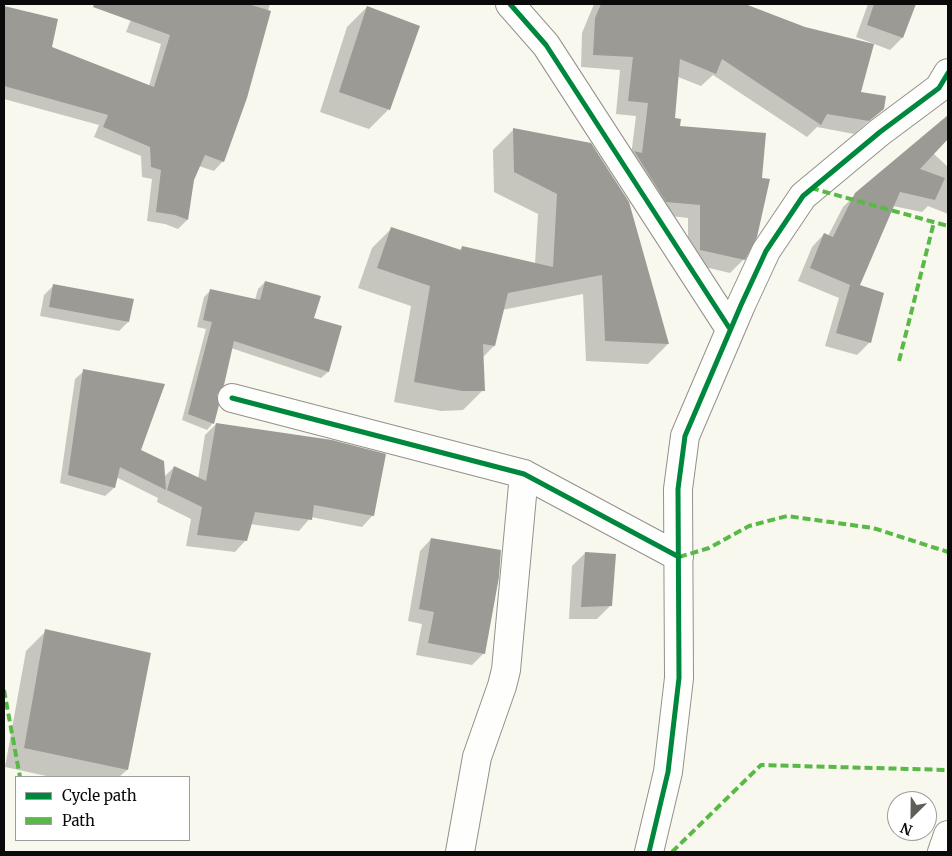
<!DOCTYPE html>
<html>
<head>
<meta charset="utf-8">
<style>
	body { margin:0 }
	#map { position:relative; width:952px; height:856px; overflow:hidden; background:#f9f8ee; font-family:Merriweather,serif }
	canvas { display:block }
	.frame { position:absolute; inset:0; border:5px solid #0a0a0a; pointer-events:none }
	.legend { position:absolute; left:15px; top:776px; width:175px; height:65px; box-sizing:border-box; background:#fff; border:1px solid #9d9d9d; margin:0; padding:6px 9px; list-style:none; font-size:15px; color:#0a0a0a }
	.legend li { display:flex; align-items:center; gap:10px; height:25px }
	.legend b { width:25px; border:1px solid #9d9d9d }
	.north { position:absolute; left:887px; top:791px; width:50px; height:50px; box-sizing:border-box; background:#fff; border:1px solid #9d9d9d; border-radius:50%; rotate:203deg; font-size:14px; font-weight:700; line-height:20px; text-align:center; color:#0a0a0a }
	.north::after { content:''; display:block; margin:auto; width:18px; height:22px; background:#5e5d5a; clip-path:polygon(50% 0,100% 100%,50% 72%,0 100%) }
</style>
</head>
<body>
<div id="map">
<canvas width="952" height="856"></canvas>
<div class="frame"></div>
<ul class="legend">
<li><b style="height:6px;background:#00873e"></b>Cycle path</li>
<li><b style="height:6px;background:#58b947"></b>Path</li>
</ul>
<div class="north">N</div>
</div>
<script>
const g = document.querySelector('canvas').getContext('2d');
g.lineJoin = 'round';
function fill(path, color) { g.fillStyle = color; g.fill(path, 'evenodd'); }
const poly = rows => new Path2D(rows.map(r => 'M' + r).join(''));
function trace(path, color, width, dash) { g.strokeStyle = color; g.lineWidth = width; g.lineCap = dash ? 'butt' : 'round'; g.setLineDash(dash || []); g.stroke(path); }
fill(poly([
	[137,4,270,4,223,161,214,171,199,166,192,179,187,220,178,229,165,224,147,221,152,179,142,177,141,156,94,137,99,125,4,99,4,7,56,20,50,48,149,86,161,44,126,32],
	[594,4,749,4,748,6,860,93,883,109,854,134,817,127,807,137,713,75,701,86,678,77,674,119,744,259,730,273,688,263,688,218,653,214,631,156,636,116,616,114,620,70,581,67,582,33],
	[868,4,915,4,902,38,890,50,856,37],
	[367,7,418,26,388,110,369,129,320,112,347,27],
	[513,130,628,203,668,344,648,364,586,361,583,294,502,310,494,346,482,358,483,390,463,410,441,411,394,402,411,306,358,288,372,248,392,228,459,251,463,247,535,264,538,214,494,192,493,150],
	[920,141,948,167,948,214,928,206,922,212,893,206,858,286,870,342,857,355,825,346,839,298,798,281,812,247,824,234,828,236,843,207,856,194],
	[265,282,312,319,340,327,328,372,321,378,231,348,215,394,213,423,207,430,182,420,206,329,197,327,204,297,210,291,255,300,258,289],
	[54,285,128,322,119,331,40,316,44,295],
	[84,371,140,451,164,477,174,467,198,479,205,435,216,424,373,515,362,527,311,517,299,531,250,524,246,540,235,552,186,546,191,519,157,502,158,498,116,477,114,488,105,496,60,483,75,379],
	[431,539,484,653,472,665,416,655,422,624,408,621,420,551],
	[585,553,610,606,597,619,569,619,572,566],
	[46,631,150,654,127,770,119,777,51,777,5,767,26,651]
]), '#0003');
fill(poly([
	[94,4,248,4,271,11,247,98,224,162,205,155,194,180,188,220,175,215,156,212,161,170,151,167,150,147,103,127,108,115,4,86,4,6,58,19,52,47,154,87,170,35,93,7],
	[601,4,745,4,805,27,874,44,861,92,886,96,884,109,869,121,827,114,821,125,722,59,716,74,680,59,675,118,681,119,680,126,766,133,762,178,770,179,757,237,745,260,700,250,700,205,666,202,634,151,642,153,648,103,628,101,633,57,593,55,595,18],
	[874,4,916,4,903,38,867,25],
	[367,6,420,26,390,110,339,92],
	[948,115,948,139,920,169,945,178,935,200,900,192,860,285,884,293,871,343,836,333,850,285,810,268,824,233,833,237,855,193],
	[513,128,591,143,629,202,669,344,605,341,602,275,508,293,495,346,483,344,485,391,462,391,414,382,430,286,377,268,391,227,461,250,462,246,553,267,557,194,514,172],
	[265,281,321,296,314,318,342,326,329,372,234,341,224,385,217,395,219,405,214,424,188,414,212,322,203,320,210,289,260,300],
	[53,284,134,299,129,322,49,307],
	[83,369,165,384,141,450,164,461,166,490,120,467,115,488,68,475],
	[216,423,332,440,386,454,374,516,314,505,312,520,255,512,247,541,197,535,202,507,167,490,174,466,206,481],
	[431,538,501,550,499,577,485,654,428,643,434,612,419,609],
	[585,552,616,554,612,606,581,607],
	[45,629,151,653,128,770,24,748]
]), '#9c9a94');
const street = poly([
	[510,4,546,45,730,329],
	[232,398,524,474,679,557],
	[460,852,477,757,502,686,506,670,524,474],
	[649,852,668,772,679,678,678,489,685,436,741,305,766,251,803,196,880,132,939,88,948,73],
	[942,852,948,835]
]);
trace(street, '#92918d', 30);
trace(street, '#fefefc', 28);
trace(poly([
	[811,188,948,226],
	[899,361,934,222],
	[679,557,709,548,749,526,787,516,873,528,948,552],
	[4,690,20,777],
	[672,852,761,765,948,770]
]), '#58b947', 4, [8, 4]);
trace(poly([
	[510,4,546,45,730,329],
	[232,398,524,474,679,557],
	[649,852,668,772,679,678,678,489,685,436,741,305,766,251,803,196,880,132,939,88,948,73]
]), '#00873e', 5);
</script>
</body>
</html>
